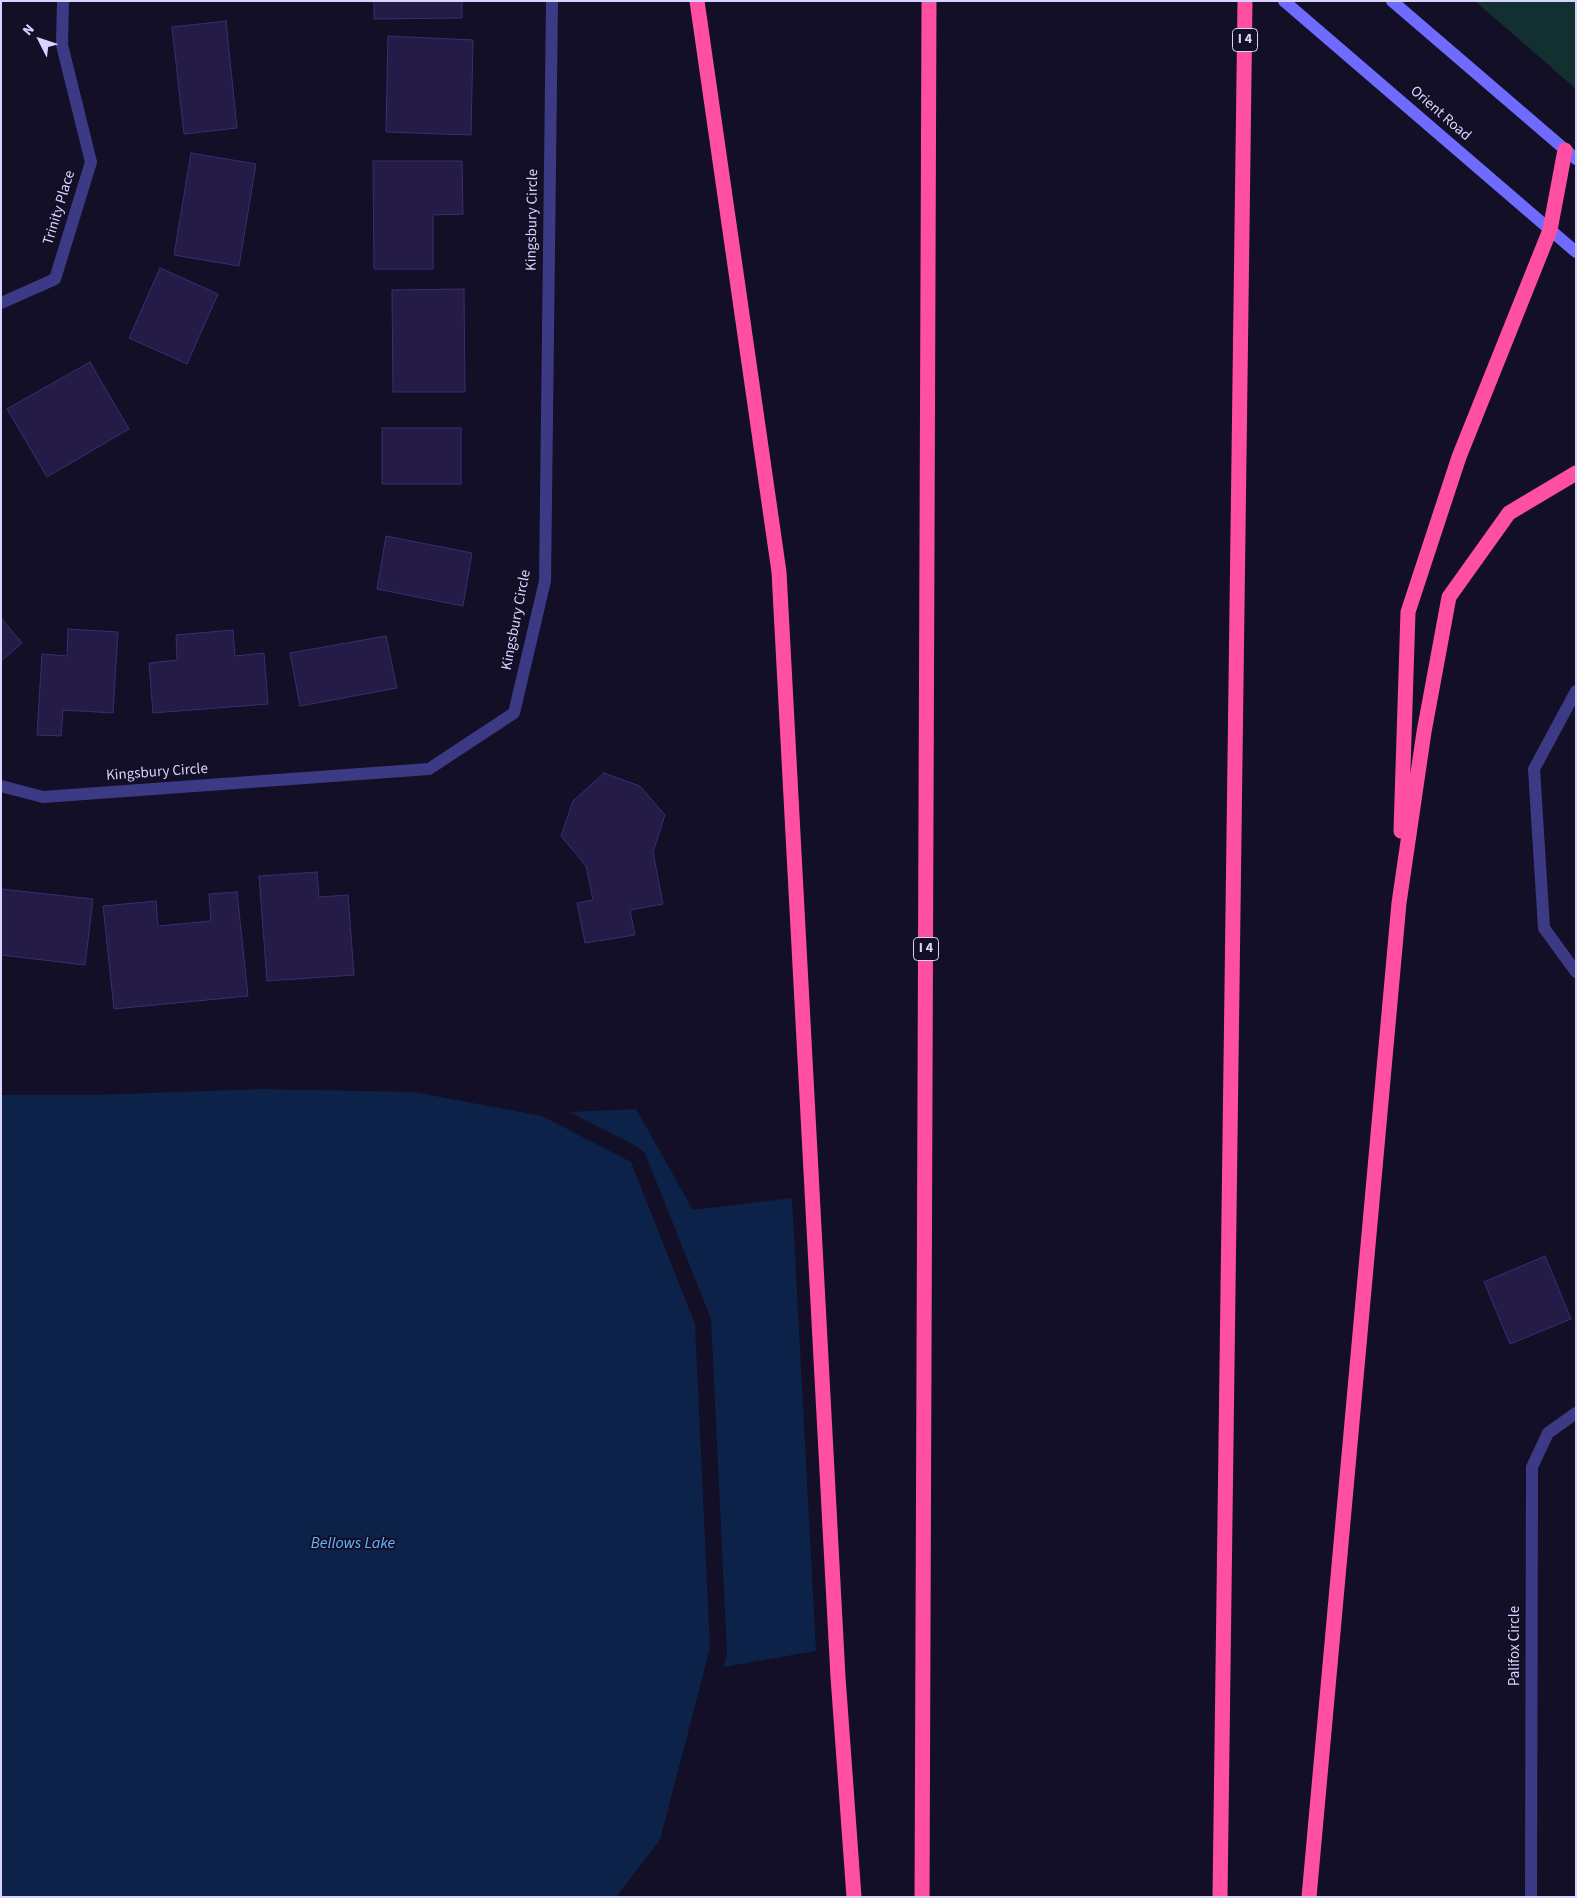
<!DOCTYPE html>
<html>
<head>
<meta charset="utf-8">
<style>
	body { margin:0 }
	#map { position:relative; width:1577px; height:1898px; overflow:hidden; background:#130f26; font-family:"Source Sans 3",sans-serif }
	canvas { display:block }
	.frame { position:absolute; inset:0; border:2px solid #d9d4ff; pointer-events:none }
	.north { position:absolute; left:15px; top:15px; width:50px; height:50px; -webkit-text-stroke:4px #130f26; paint-order:stroke; rotate:311deg; font-size:14px; font-weight:700; line-height:20px; text-align:center; color:#d9d4ff }
	.north::after { content:''; display:block; margin:auto; width:18px; height:22px; background:#d9d4ff; clip-path:polygon(50% 0,100% 100%,50% 72%,0 100%) }
</style>
</head>
<body>
<div id="map">
<canvas width="1577" height="1898"></canvas>
<div class="frame"></div>
<div class="north">N</div>
</div>
<script>
const g = document.querySelector('canvas').getContext('2d');
g.lineJoin = 'round';
function fill(path, color) { g.fillStyle = color; g.fill(path, 'evenodd'); }
const poly = rows => new Path2D(rows.map(r => 'M' + r).join(''));
function trace(path, color, width, dash) { g.strokeStyle = color; g.lineWidth = width; g.lineCap = dash ? 'butt' : 'round'; g.setLineDash(dash || []); g.stroke(path); }
function label(font, color, halo, rows, align = 'center') {
  g.font = font + ' "Source Sans 3",sans-serif'; g.lineWidth = 4; g.setLineDash([]); g.textBaseline = 'middle'; g.strokeStyle = halo; g.fillStyle = color; for (const [text, x, y, turn = 0] of rows) {
    g.save(); g.translate(x, y); g.rotate((+turn || 0) * Math.PI / 180); g.textAlign = isNaN(turn) ? turn : align; if (halo) g.strokeText(text, 0, 0); g.fillText(text, 0, 0); g.restore();
  }
}
fill(poly([
	[1475,1,1576,1,1576,89]
]), '#12302f');
fill(poly([
	[261,1089,414,1092,542,1116,631,1162,695,1324,710,1648,660,1840,616,1897,1,1897,1,1095,96,1095],
	[636,1109,693,1210,792,1198,816,1651,724,1667,727,1654,711,1319,645,1153,638,1147,569,1112]
]), '#0c2248');
const building = poly([
	[374,1,462,1,462,18,374,19,374,1],
	[226,21,237,128,184,134,172,27,226,21],
	[388,36,473,40,471,135,386,132,388,36],
	[191,153,256,164,239,266,174,255,191,153],
	[373,161,462,161,463,214,433,215,433,269,374,269,373,161],
	[160,268,218,294,187,364,129,338,160,268],
	[464,289,465,392,393,392,392,290,464,289],
	[90,362,129,429,47,477,7,409,90,362],
	[382,428,461,428,461,484,382,484,382,428],
	[386,536,472,553,463,606,377,589,386,536],
	[1,618,22,643,1,661,1,618],
	[68,629,118,632,113,713,63,710,61,736,37,735,42,654,67,656,68,629],
	[233,630,235,656,264,653,268,704,153,713,149,663,177,660,176,635,233,630],
	[386,636,397,688,300,706,290,653,386,636],
	[604,773,640,786,665,815,653,852,663,904,630,910,635,935,585,943,577,903,593,900,586,866,561,836,573,801,604,773],
	[317,872,319,897,348,895,354,975,267,981,259,876,317,872],
	[1,889,93,899,85,965,1,955,1,889],
	[237,892,248,996,114,1009,103,906,156,901,158,926,211,921,209,894,237,892],
	[1545,1256,1571,1319,1510,1344,1484,1282,1545,1256]
]);
fill(building, '#241b47');
trace(building, '#3b2d73', 1);
trace(poly([
	[1576,691,1534,769,1544,928,1576,972]
]), '#3d3a85', 12);
trace(poly([
	[1,303,55,279,91,162,62,45,63,1],
	[1,786,43,797,429,769,514,713,545,581,552,1],
	[1531,1897,1532,1467,1548,1433,1576,1413]
]), '#3d3a85', 12);
trace(poly([
	[1284,1,1576,252],
	[1392,1,1576,159]
]), '#6f6bff', 12);
trace(poly([
	[697,1,779,572,838,1677,854,1897],
	[1401,831,1408,612,1459,457,1550,230,1565,150],
	[922,1897,929,1],
	[1220,1897,1245,1],
	[1309,1897,1399,903,1424,732,1449,597,1509,513,1576,473]
]), '#ff4fa3', 15);
for (const [x, y, w] of [
	[1245,40,25],
	[926,949,25]
]) { const box = new Path2D(); box.roundRect(x - w / 2, y - 11.5, w, 23, 4); g.fillStyle = '#130f26'; g.fill(box); trace(box, '#d9d4ff', 1); }
label('bold 14px', '#d9d4ff', null, [
	["I 4",1245,40],
	["I 4",926,949]
]);
label('15px', '#d9d4ff', '#130f26', [
	["Orient Road",1440,114,41],
	["Trinity Place",60,208,-73],
	["Kingsbury Circle",533,220,-89],
	["Kingsbury Circle",517,620,-79],
	["Kingsbury Circle",157,773,-4],
	["Palifox Circle",1516,1646,-90]
]);
label('italic 16px', '#62b6ff', '#130f26', [
	["Bellows Lake",353,1544]
]);
</script>
</body>
</html>
